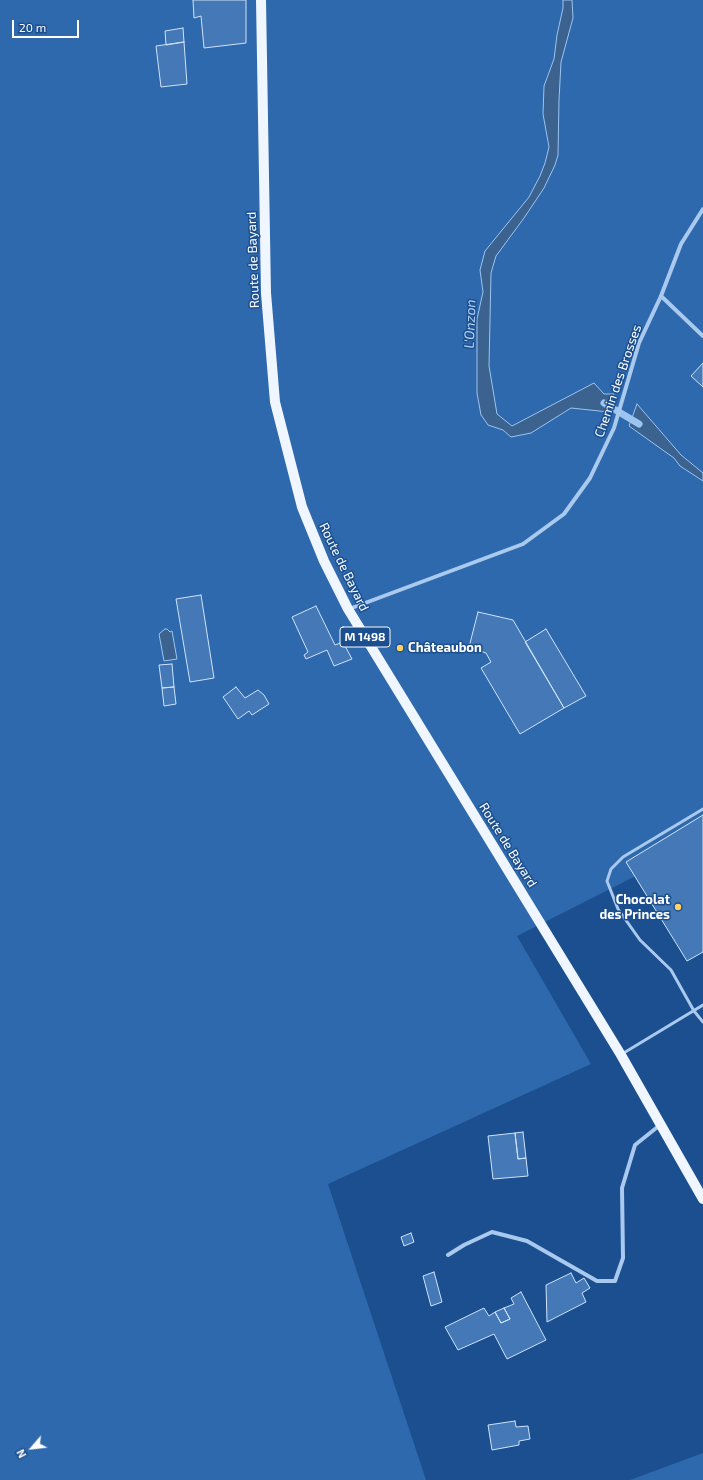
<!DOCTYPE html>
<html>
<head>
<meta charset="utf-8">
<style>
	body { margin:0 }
	#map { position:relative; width:703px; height:1480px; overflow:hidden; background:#1b4f8f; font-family:"Exo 2",sans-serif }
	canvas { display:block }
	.north { position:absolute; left:12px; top:1428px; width:40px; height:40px; -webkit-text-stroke:3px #1b4f8f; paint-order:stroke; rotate:242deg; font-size:11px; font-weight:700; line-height:16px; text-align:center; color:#fff }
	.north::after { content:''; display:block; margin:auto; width:14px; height:18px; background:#fff; clip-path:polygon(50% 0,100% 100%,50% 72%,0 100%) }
	.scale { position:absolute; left:12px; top:20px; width:67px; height:18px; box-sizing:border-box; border:2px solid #fff; border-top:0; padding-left:5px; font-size:12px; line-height:14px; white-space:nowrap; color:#fff; -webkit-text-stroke:3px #1b4f8f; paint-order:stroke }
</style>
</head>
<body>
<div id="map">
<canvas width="703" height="1480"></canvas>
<div class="north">N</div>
<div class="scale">20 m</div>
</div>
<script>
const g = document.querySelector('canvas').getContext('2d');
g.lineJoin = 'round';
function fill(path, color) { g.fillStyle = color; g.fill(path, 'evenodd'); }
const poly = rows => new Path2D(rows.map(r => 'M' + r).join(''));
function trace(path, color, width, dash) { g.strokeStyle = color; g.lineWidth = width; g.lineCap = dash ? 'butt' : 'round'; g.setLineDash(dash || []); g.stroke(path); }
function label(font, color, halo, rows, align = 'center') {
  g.font = font + ' "Exo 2",sans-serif'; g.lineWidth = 3; g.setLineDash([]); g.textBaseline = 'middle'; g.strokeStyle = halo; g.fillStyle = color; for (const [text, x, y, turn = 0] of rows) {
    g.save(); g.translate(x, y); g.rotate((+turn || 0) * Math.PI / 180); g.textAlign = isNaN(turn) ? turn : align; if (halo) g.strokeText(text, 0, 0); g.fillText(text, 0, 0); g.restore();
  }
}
fill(poly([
	[0,0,703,0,703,842,517,936,591,1064,328,1184,426,1480,0,1480],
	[703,1453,703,1480,630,1480]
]), '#2e69ad');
const water = poly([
	[563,0,572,0,573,18,561,62,559,100,558,155,555,165,544,188,524,218,496,256,493,266,491,273,489,366,497,414,512,426,594,383,604,394,614,394,609,412,571,408,531,433,511,437,503,430,488,425,486,422,481,415,477,393,477,319,483,292,480,270,485,251,529,197,540,176,545,163,549,147,543,114,544,86,554,59,557,35,563,8,563,0],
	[637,404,681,455,703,473,703,481,680,466,674,458,629,426,637,404],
	[165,629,167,629,170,632,172,631,177,659,164,661,159,634,165,629]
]);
fill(water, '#3c6290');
trace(water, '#9cc4f0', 1);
trace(poly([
	[604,403,639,424]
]), '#9cc4f0', 7);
const building = poly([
	[193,0,246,0,246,43,204,48,201,16,194,18,193,0],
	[183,28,184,42,166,45,165,31,183,28],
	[184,42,187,84,161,87,156,46,184,42],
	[703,363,703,387,691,376,703,363],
	[201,595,214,678,190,682,176,599,201,595],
	[316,606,335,645,343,642,352,659,334,666,327,650,306,659,304,655,308,652,292,617,316,606],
	[478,612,513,620,564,708,520,734,481,668,491,662,486,653,469,647,478,612],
	[546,629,586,696,564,708,525,642,546,629],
	[172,664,174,687,162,688,159,665,172,664],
	[174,687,176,704,164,706,162,688,174,687],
	[236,687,245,698,258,690,264,695,269,704,252,715,249,711,238,719,223,697,236,687],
	[703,815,703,952,687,961,626,862,703,815],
	[523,1132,526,1158,518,1159,515,1133,523,1132],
	[515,1133,518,1159,526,1158,528,1176,493,1179,488,1136,515,1133],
	[411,1233,414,1242,404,1246,401,1237,411,1233],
	[434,1272,442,1302,431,1306,423,1276,434,1272],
	[571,1273,576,1283,584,1278,590,1288,582,1293,586,1302,547,1322,546,1285,571,1273],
	[521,1292,546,1340,507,1359,494,1334,458,1350,445,1327,484,1308,489,1316,495,1312,501,1323,510,1319,504,1308,514,1304,511,1298,521,1292],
	[504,1308,510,1319,501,1323,495,1312,504,1308],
	[515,1421,516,1427,528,1426,530,1439,519,1441,519,1445,492,1450,488,1425,515,1421]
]);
fill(building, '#4478b7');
trace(building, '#cfe3fa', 1);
trace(poly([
	[703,809,623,857,611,869,607,881,618,909,640,940,671,970,694,1011,703,1022],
	[622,1054,703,1005]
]), '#a9c9ee', 3);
trace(poly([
	[661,296,703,336],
	[349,609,523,544,564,514,590,478,614,428,639,343,661,296,681,244,703,209],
	[448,1255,464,1245,492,1232,527,1241,597,1281,615,1281,623,1258,622,1188,635,1145,660,1125]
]), '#a9c9ee', 4);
trace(poly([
	[261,0,266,293,275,402,302,507,324,561,348,609,621,1055,703,1199]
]), '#f0f6ff', 10);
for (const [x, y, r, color] of [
	[400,648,4,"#ffd166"],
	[678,907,4,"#ffd166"]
]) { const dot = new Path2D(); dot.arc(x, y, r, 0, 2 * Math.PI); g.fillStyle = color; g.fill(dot); trace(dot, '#1b4f8f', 1.5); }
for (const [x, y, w] of [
	[365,637,50]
]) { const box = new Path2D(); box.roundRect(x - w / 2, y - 10, w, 20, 3); g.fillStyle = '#1b4f8f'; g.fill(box); trace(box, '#fff', 1); }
label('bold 12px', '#fff', null, [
	["M 1498",365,637]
]);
label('13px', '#fff', '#1b4f8f', [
	["Route de Bayard",253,260,-92],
	["Chemin des Brosses",618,381,-71],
	["Route de Bayard",344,567,64],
	["Route de Bayard",508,845,58]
]);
label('bold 13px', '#fff', '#1b4f8f', [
	["Châteaubon",408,648],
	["Chocolat",670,900,"right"],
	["des Princes",670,915,"right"]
], 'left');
label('italic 14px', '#b5d3f5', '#1b4f8f', [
	["L'Onzon",470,324,-88]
]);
</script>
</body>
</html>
